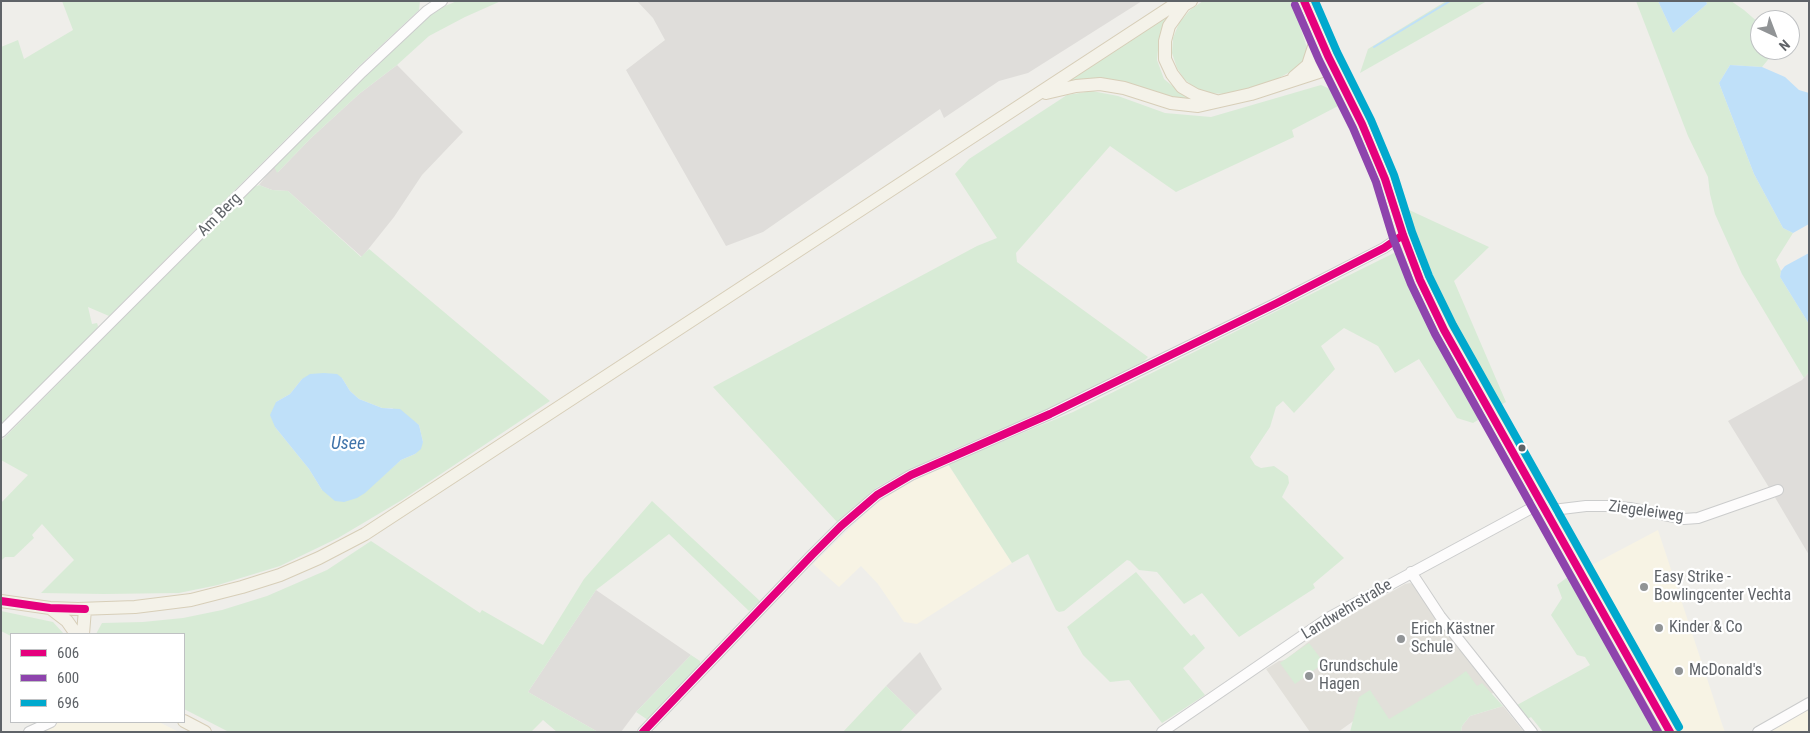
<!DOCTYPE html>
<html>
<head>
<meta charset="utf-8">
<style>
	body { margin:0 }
	#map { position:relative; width:1810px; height:733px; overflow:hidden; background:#efeeea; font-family:"Roboto Condensed",sans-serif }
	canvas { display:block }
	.frame { position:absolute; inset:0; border:2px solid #5f6368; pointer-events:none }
	.legend { position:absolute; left:10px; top:633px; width:175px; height:90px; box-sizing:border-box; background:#fff; border:1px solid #bfc1c3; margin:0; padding:6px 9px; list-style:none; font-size:15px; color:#5f6368 }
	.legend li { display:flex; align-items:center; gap:10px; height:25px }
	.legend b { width:25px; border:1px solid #bfc1c3 }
	.north { position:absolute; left:1750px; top:10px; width:50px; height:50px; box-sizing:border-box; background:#fff; border:1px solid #bfc1c3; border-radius:50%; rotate:137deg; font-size:14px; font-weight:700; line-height:20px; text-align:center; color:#5f6368 }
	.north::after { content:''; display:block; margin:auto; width:18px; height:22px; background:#919496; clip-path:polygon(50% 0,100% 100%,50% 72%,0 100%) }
</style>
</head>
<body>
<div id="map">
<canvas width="1810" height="733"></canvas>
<div class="frame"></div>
<ul class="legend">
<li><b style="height:6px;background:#e5007d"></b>606</li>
<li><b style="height:6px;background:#8e44ad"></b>600</li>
<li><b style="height:6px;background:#00a9ce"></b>696</li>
</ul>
<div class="north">N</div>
</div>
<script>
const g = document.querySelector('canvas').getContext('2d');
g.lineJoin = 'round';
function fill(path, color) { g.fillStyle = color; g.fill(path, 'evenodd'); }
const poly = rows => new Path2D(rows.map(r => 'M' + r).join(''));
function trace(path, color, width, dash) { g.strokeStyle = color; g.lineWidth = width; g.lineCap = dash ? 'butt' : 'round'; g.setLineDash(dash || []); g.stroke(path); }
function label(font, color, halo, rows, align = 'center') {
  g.font = font + ' "Roboto Condensed",sans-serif'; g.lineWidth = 4.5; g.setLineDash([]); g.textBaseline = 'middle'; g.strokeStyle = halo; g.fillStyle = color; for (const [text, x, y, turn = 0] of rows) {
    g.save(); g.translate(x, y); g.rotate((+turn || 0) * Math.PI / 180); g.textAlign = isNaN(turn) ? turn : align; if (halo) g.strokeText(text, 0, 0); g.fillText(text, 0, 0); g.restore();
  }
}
fill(poly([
	[948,464,1012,563,917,624,904,622,878,584,861,566,839,587,813,564,866,513,895,489],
	[1658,530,1722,724,1725,732,1680,732,1588,567],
	[1809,708,1809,732,1765,732],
	[60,722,159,722,179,732,38,732]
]), '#f7f3e4');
fill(poly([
	[637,1,1142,1,1028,73,999,81,944,118,940,109,763,232,726,246,626,70,665,40,653,18],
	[397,65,463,132,422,175,394,217,362,257,288,191,272,190,259,185,274,166,278,172,311,138,359,94],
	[1809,372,1809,555,1770,489,1728,421,1802,380],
	[596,590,691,655,636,712,621,732,598,732,528,692],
	[920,652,942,689,916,715,886,686]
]), '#dfddda');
fill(poly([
	[1410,583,1415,585,1438,621,1494,693,1391,722,1369,710,1338,732,1310,732,1266,669,1279,661,1285,660,1316,636,1339,622,1405,584],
	[1503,706,1524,732,1461,732,1462,726,1470,716]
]), '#e2e0da');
fill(poly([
	[62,1,420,1,419,10,358,67,109,316,88,307,92,324,97,323,98,326,96,331,1,426,1,47,18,40,24,59,73,30],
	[457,1,501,1,465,17,429,36,397,65,359,94,311,138,277,173,274,166,365,76,429,16,445,6],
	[1203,1,1292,1,1307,48,1304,58,1299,67,1277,79,1251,88,1226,94,1207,93,1194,87,1184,79,1177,68,1172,53,1173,38,1179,23,1190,10],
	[1446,1,1487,1,1360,73,1368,49],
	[1636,1,1658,1,1673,33,1707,4,1706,1,1731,1,1744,10,1760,24,1760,50,1776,50,1762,67,1730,65,1719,83,1754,174,1783,228,1793,233,1776,260,1781,271,1780,277,1809,324,1809,372,1804,378,1742,274,1715,214,1710,194,1708,177,1688,136],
	[1168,16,1159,40,1157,60,1164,79,1192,102,1174,99,1111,80,1092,78,1064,84],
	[1321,85,1330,89,1340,105,1292,130,1294,137,1176,192,1110,146,1016,253,1017,262,1148,357,1143,362,1047,410,943,454,895,477,876,488,837,522,713,387,977,246,997,238,955,174,969,159,1067,95,1092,91,1118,96,1165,113,1211,117],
	[259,185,272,190,288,191,361,257,369,249,550,401,402,500,338,538,280,566,218,585,179,593,104,594,41,593,74,560,42,524,32,535,34,538,14,557,5,557,1,561,1,503,28,475,1,460,1,441,252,188],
	[342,378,350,391,359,399,382,408,392,408,419,425,423,442,415,454,401,460,379,479,322,490,309,469,275,427,276,402,290,394,302,379],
	[1407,209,1489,247,1454,281,1506,402,1497,407,1448,314],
	[1398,251,1421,301,1483,417,1473,423,1457,418,1419,359,1395,373,1378,346,1344,328,1321,346,1335,369,1294,413,1283,401,1276,407,1270,427,1250,457,1255,465,1261,468,1274,466,1288,476,1289,483,1282,497,1344,558,1313,584,1315,588,1239,637,1202,593,1184,604,1157,572,1139,570,1130,561,1127,560,1064,611,1059,612,1056,610,1028,554,1012,563,948,464,1073,412],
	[652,501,760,601,749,611,669,534,596,590,528,692,598,732,557,732,543,720,531,732,229,732,184,709,184,634,96,634,102,623,143,622,183,618,222,610,267,596,327,570,371,541,480,613,482,610,543,645,584,579],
	[1136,572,1191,636,1194,634,1205,648,1183,668,1205,695,1162,723,1129,680,1110,682,1083,655,1067,627],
	[1569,576,1579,585,1662,732,1543,732,1531,717,1526,720,1517,705,1590,665,1585,657,1577,655,1551,615,1562,598,1557,585],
	[1,611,53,622,64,634,11,634,11,636,1,631],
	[1309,643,1324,663,1295,684,1280,663],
	[691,655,700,661,700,665,648,720,636,712],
	[1466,671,1477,686,1482,683,1503,706,1470,716,1462,726,1461,732,1350,732,1359,697,1370,690,1389,719,1451,682],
	[886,686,916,715,900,732,843,732]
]), '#d8ebd6');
fill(poly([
	[1658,1,1706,1,1707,4,1673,33],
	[1730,65,1762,67,1785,77,1799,90,1809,93,1809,224,1793,233,1783,228,1754,174,1719,83],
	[1809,253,1809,324,1780,277,1781,271,1785,266],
	[324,373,337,374,342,378,350,391,359,399,382,408,400,409,419,425,423,442,421,449,415,454,401,460,365,493,357,498,344,502,335,501,322,490,309,469,275,427,270,415,276,402,290,394,302,379,310,374]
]), '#bfe0f9');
trace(poly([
	[1374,47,1450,1]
]), '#bfe0f9', 2);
const minor = poly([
	[1,432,362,72,427,11,442,1],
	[1411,572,1440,616,1532,732],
	[29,732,51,722],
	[643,732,812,555,841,526,877,495,911,475,1050,414,1277,303,1384,248,1403,235],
	[1162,732,1330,617,1541,503,1553,510,1586,506,1608,506,1630,508,1684,519,1698,518,1778,490],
	[1758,732,1809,703]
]);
const major = poly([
	[1191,1,1184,5,1169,26,1165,41,1165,59,1172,74,1182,87,1196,95,1216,101],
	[1304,1,1328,56,1362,124,1385,179,1403,235,1420,280,1444,330,1670,732],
	[1308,65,1318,34],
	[1294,77,1308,65,1328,56],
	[1046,93,1076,86,1100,84,1124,88,1171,103,1198,106,1251,94,1334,67],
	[1,601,50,608,78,609,135,607,191,600,242,587,280,575,319,558,365,534,1180,1],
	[50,608,67,621,74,631],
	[83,634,85,609],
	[184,721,205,732]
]);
trace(minor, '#cbcccc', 12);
trace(major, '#d7ceb8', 14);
trace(minor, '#fdfcfc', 10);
trace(major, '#f4f2e9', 12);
trace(poly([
	[1304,1,1328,56,1362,124,1385,179,1403,235,1420,280,1444,330,1670,732],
	[1,601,50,608,85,609],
	[643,732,812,555,841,526,877,495,911,475,1050,414,1277,303,1384,248,1403,235]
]), '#e5007d', 8);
trace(poly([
	[1295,5,1319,60,1353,128,1376,182,1393,238,1411,284,1435,334,1658,732]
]), '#8e44ad', 8);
trace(poly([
	[1315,1,1337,52,1371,120,1394,175,1412,232,1429,276,1453,325,1679,727]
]), '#00a9ce', 8);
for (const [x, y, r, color] of [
	[1522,448,4.5,"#5f6368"],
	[1644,587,5,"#919496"],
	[1659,628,5,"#919496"],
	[1401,639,5,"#919496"],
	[1679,671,5,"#919496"],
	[1309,676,5,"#919496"]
]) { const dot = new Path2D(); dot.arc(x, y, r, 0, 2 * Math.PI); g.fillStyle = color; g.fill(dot); trace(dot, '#fff', 2); }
label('16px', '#5f6368', '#fff', [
	["Am Berg",220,215,-45],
	["Ziegeleiweg",1646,512,8],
	["Landwehrstraße",1347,610,-31]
]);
label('16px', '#5f6368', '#fff', [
	["Easy Strike -",1654,578],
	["Bowlingcenter Vechta",1654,596],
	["Kinder & Co",1669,628],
	["Erich Kästner",1411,630],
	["Schule",1411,648],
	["Grundschule",1319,667],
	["Hagen",1319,685],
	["McDonald's",1689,671]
], 'left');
label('italic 18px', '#4174aa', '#fff', [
	["Usee",348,444]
]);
</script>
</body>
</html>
